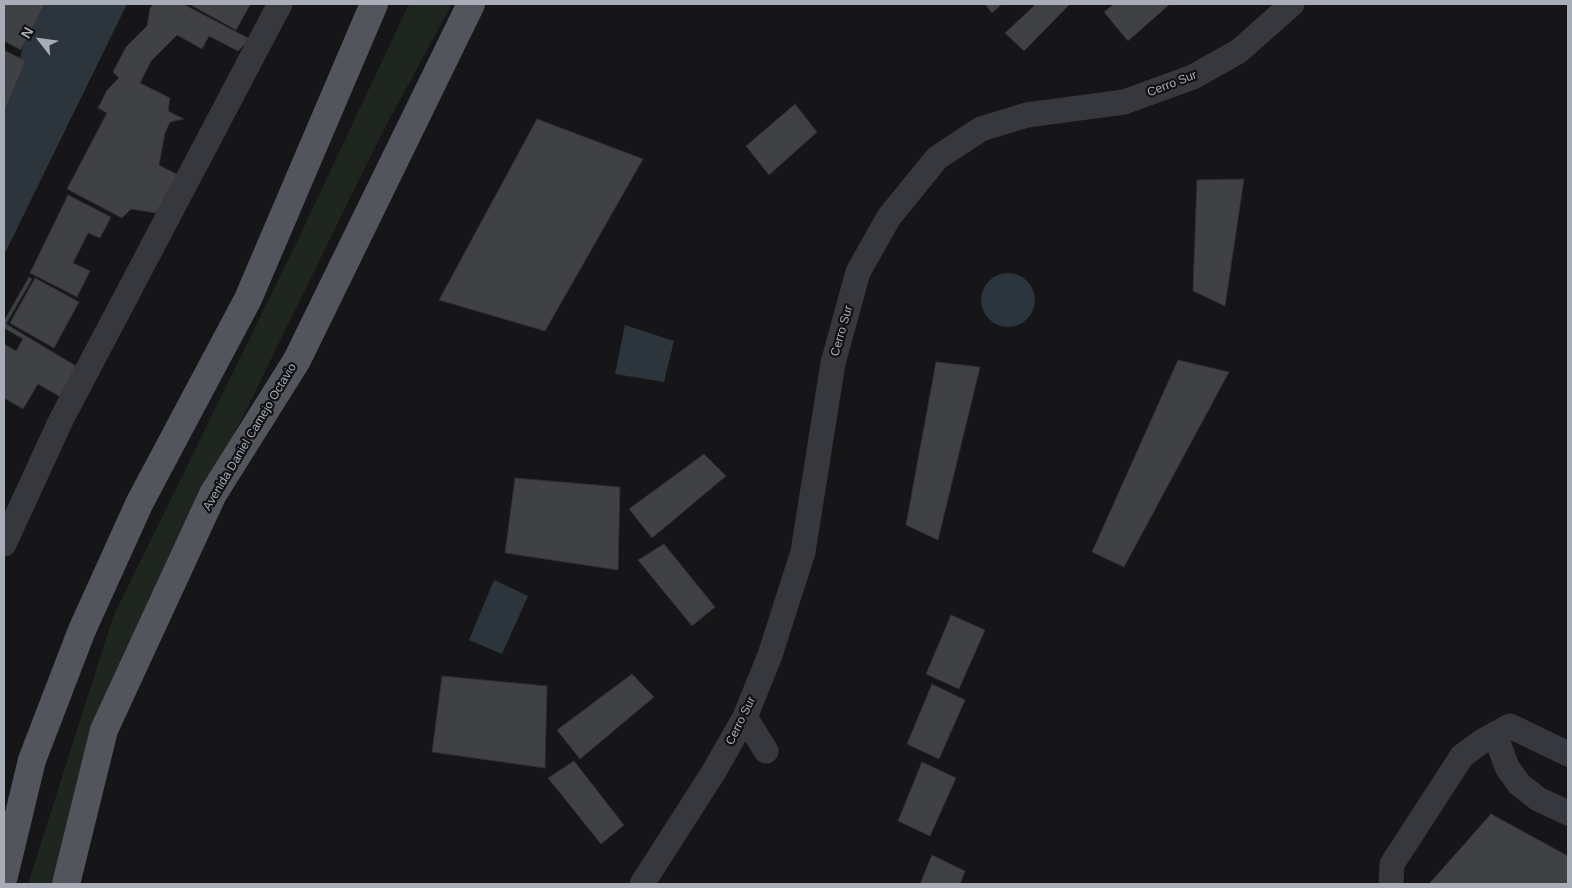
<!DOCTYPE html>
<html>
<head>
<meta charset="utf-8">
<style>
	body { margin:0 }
	#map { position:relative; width:1572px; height:888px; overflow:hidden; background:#161618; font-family:Arial,sans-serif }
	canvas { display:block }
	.frame { position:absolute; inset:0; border:5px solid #a8adb8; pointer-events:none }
	.north { position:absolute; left:15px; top:15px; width:50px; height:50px; -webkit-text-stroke:4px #111113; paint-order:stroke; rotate:300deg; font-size:14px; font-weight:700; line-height:20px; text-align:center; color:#a8adb8 }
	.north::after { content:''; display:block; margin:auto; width:18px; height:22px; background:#a8adb8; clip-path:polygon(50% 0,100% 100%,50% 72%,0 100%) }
</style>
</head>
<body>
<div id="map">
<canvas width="1572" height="888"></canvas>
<div class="frame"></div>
<div class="north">N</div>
</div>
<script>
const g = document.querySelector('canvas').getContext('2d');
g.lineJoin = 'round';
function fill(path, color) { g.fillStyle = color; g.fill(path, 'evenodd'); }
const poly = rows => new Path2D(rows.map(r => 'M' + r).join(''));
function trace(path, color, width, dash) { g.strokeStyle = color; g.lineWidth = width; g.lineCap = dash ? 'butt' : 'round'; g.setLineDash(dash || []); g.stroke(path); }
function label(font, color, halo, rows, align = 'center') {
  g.font = font + ' Arial,sans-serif'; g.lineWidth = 4.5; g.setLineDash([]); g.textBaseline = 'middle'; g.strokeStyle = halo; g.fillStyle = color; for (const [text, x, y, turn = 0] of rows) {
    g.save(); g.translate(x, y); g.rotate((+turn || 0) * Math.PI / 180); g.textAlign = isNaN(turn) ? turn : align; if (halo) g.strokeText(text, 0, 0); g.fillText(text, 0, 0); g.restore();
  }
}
fill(poly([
	[409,4,452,4,384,129,112,683,57,884,28,884,113,617,294,248]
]), '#1e261f');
fill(poly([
	[27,4,127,4,4,255,4,90,20,59,30,19],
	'981 300a27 27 0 1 1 54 0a27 27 0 1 1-54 0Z',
	[625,325,674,341,664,382,615,374],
	[494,580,528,596,502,654,469,640]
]), '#2c353c');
const building = poly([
	[4,4,45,4,21,50,4,41,4,4],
	[154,4,183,4,250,39,238,51,209,36,202,49,177,35,151,61,140,83,170,98,168,111,184,119,170,122,165,133,159,165,178,175,156,213,131,209,122,218,67,189,107,113,98,108,107,90,119,78,113,72,126,47,147,26,150,8,154,4],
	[189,4,248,4,250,5,236,30,189,4],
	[985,4,1002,4,992,13,985,4],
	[1036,4,1070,4,1024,51,1005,33,1036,4],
	[1114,4,1170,4,1128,41,1104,12,1114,4],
	[4,50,26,61,5,110,4,109,4,50],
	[795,104,817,132,769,175,746,146,795,104],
	[537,119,643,159,545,331,439,300,537,119],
	[1244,179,1225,306,1193,291,1197,180,1244,179],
	[68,195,111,217,100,238,88,233,73,263,90,271,77,297,30,273,68,195],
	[29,277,32,279,6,324,81,369,64,399,38,384,23,409,4,398,4,344,16,351,23,339,4,328,4,321,29,277],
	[35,278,79,302,54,348,10,323,35,278],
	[1178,360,1229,372,1124,567,1092,552,1178,360],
	[936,362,980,367,938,540,906,525,936,362],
	[704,454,726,476,652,538,629,509,704,454],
	[515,478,620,487,618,570,505,553,515,478],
	[664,544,715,607,692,626,638,560,664,544],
	[951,615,985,630,959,689,926,674,951,615],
	[632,674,654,697,580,759,557,730,632,674],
	[442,676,547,686,545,768,432,752,442,676],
	[932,684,965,700,939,759,907,744,932,684],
	[574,761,624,825,601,844,548,778,574,761],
	[922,762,956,778,930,836,898,821,922,762],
	[1491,814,1568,856,1568,884,1429,884,1491,814],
	[932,855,965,871,960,884,920,884,932,855]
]);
fill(building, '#404145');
trace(building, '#303034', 1);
trace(poly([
	[4,544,61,420,280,4],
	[745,717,766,751],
	[1495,734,1507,767,1519,784,1538,799,1568,813],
	[642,884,713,773,745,717,770,655,803,552,833,363,858,272,889,217,937,158,981,129,1027,115,1124,102,1193,77,1239,51,1292,4],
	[1391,884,1392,864,1462,756,1481,742,1510,726,1568,754]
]), '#37383d', 25);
trace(poly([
	[4,876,32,760,82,630,140,502,248,299,374,4],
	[66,884,104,730,213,494,297,360,471,4]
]), '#53555c', 28);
label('12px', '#a8adb8', '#111113', [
	["Cerro Sur",1172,84,-21],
	["Cerro Sur",842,331,-74],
	["Avenida Daniel Camejo Octavio",250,437,-59],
	["Cerro Sur",741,721,-64]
]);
</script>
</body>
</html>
